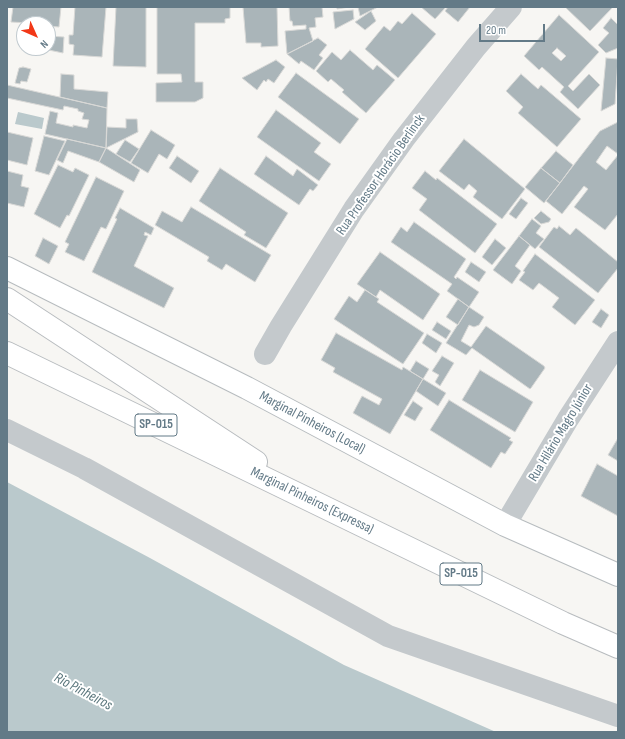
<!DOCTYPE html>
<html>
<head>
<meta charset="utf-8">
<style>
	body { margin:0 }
	#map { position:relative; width:625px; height:739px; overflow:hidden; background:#f7f6f3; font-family:"Sofia Sans Condensed",sans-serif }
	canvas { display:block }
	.frame { position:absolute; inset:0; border:8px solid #637a87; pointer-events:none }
	.north { position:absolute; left:16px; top:16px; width:40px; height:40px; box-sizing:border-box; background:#fff; border:1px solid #c1cacf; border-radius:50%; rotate:135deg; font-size:11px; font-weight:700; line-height:16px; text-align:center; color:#637a87 }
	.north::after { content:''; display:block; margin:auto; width:14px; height:18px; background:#f23817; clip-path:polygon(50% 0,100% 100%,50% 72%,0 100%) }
	.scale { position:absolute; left:479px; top:24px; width:66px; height:18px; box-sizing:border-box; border:2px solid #637a87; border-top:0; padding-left:5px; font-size:12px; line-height:14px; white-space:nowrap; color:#637a87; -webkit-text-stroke:3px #fff; paint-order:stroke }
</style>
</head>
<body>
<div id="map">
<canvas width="625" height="739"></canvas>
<div class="frame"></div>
<div class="north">N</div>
<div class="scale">20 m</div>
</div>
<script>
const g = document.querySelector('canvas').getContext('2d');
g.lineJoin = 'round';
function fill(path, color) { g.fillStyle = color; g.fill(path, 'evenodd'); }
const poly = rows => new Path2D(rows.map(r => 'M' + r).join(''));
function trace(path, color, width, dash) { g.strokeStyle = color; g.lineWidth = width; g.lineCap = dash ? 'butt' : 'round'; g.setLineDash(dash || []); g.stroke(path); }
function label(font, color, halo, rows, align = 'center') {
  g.font = font + ' "Sofia Sans Condensed",sans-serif'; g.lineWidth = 4; g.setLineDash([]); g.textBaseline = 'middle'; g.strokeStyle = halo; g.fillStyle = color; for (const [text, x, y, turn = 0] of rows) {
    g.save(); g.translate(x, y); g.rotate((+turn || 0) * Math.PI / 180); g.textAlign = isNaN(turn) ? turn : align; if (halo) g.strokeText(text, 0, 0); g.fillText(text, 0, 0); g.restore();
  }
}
fill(poly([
	[18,112,44,118,42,129,15,124],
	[7,482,150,558,344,665,496,732,7,732]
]), '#bac9cc');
const building = poly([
	[13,7,61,7,59,27,48,26,48,24,11,22,13,7],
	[75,7,106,7,102,57,73,55,74,45,69,44,69,35,73,35,75,7],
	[116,7,146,7,146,67,113,66,116,7],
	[157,7,230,7,230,18,225,19,225,23,195,23,195,82,203,82,203,98,195,102,156,102,156,83,182,82,181,74,157,74,157,7],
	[243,7,277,7,278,46,261,47,261,43,246,43,243,7],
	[289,7,322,7,323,17,315,18,316,27,309,28,313,41,287,54,285,31,306,29,306,25,293,26,292,21,290,21,289,7],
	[337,7,349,7,337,9,337,7],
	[358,7,378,7,360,16,358,7],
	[421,7,446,7,435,19,421,7],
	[448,7,470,7,458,22,445,11,448,7],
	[565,7,613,7,590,31,565,7],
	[353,10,354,19,335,29,333,12,353,10],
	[371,11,376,21,365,30,355,22,371,11],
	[412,13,436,34,398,78,365,49,384,26,390,31,398,21,402,24,412,13],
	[559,15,599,52,568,86,573,91,589,74,600,85,578,109,560,92,564,87,542,67,539,70,524,56,559,15],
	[557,48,566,56,561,61,552,53,557,48],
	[611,18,618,25,618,48,606,53,598,45,609,33,603,28,611,18],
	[48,36,64,37,63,53,39,48,48,48,48,36],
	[318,38,327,45,319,55,323,58,314,70,301,61,299,64,287,54,318,38],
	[350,50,373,70,377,65,395,80,366,113,342,92,344,90,331,79,328,82,316,71,332,52,341,60,350,50],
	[606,58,618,59,615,104,601,111,606,58],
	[276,60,285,67,274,83,268,79,266,82,264,80,257,90,242,78,276,60],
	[23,67,31,69,27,82,21,81,20,84,15,83,19,68,23,67],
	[296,73,359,119,340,144,278,97,296,73],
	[61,74,74,75,74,89,108,92,107,108,60,97,61,74],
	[521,74,538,89,541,85,581,119,557,147,518,113,523,107,506,91,521,74],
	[7,85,107,108,106,148,45,134,50,111,58,113,56,123,73,127,73,125,87,128,89,120,82,119,84,113,78,111,78,109,64,106,63,110,7,98,7,85],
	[276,110,321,143,314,152,331,164,319,181,257,137,276,110],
	[126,119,137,119,138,132,106,148,107,127,126,128,126,119],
	[618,122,618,154,607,146,596,162,606,170,618,155,618,214,605,230,574,207,588,189,584,186,562,214,546,201,600,131,618,122],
	[151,130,175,145,167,159,159,154,148,173,131,163,151,130],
	[7,132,33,138,27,165,7,160,7,132],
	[44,136,65,141,49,175,35,171,44,136],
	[67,139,106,148,99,162,68,151,63,163,57,160,67,139],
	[464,139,525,189,502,219,473,197,477,191,469,184,464,190,439,171,464,139],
	[125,140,139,149,130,162,116,154,125,140],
	[106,148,140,170,134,182,99,162,106,148],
	[556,151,573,165,560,183,541,168,556,151],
	[177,156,199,171,191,183,169,168,177,156],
	[266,156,293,176,297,169,318,185,313,191,310,189,299,205,254,174,266,156],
	[58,165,73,172,75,168,89,175,69,216,67,215,60,228,34,214,58,165],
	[220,168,288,213,266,248,244,235,246,232,199,201,220,168],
	[541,168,560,183,544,203,525,187,541,168],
	[7,171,23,175,21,186,29,188,24,207,7,203,7,171],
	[425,171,436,180,437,178,497,224,475,253,419,210,427,199,412,188,425,171],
	[96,177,124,191,106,229,101,227,84,261,65,252,69,244,65,242,96,177],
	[521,198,528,203,516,219,509,214,521,198],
	[191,207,271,255,255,282,226,264,222,270,207,261,209,257,155,225,162,211,182,222,191,207],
	[120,208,154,228,151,235,145,232,144,235,148,236,134,266,174,288,164,308,92,272,117,219,115,218,120,208],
	[541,211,551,219,549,222,541,224,534,218,541,211],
	[532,219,541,226,536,233,544,239,535,249,519,236,532,219],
	[414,222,466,259,454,277,456,279,457,277,479,292,469,307,447,291,452,284,391,242,401,227,407,232,414,222],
	[559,226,570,235,576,228,618,262,618,268,598,293,539,247,554,227,557,229,559,226],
	[519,236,530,245,515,266,521,271,512,284,493,270,519,236],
	[43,238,58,246,49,264,35,256,43,238],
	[495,239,506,248,492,265,482,257,495,239],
	[380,252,440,294,423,320,380,290,376,297,357,284,380,252],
	[535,254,595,300,575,325,552,307,559,298,539,283,533,290,519,280,525,272,523,271,535,254],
	[471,262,486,272,479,282,465,272,471,262],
	[365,290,379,299,377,302,424,333,403,364,334,319,349,296,357,302,365,290],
	[458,299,469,307,458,325,446,317,458,299],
	[469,307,484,317,479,325,474,327,469,325,461,341,471,347,486,326,544,366,545,368,531,388,530,389,472,348,466,355,446,343,469,307],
	[601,309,609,315,601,328,592,322,601,309],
	[437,322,451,331,446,339,432,330,437,322],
	[336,333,402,370,403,367,423,379,390,434,353,413,362,396,379,405,382,399,333,372,335,368,321,360,336,333],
	[427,334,442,343,436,353,422,343,427,334],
	[442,356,454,363,440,386,435,382,439,375,432,371,442,356],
	[416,361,429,369,423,379,410,371,416,361],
	[480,370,533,402,515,432,462,400,480,370],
	[423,379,446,393,438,406,416,391,423,379],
	[449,400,511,438,509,440,513,442,505,454,501,452,491,468,430,430,449,400],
	[413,401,423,408,415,421,404,415,413,401],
	[618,438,618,461,608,455,618,438],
	[597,464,618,476,618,516,581,496,597,464]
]);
fill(building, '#aab5b9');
trace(building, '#d8d8d6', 1);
const major = poly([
	[7,268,247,388,505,525,618,575]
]);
const highway = poly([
	[7,299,256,462],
	[7,353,563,623,618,647]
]);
trace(major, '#b7bcbf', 24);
trace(highway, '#b8bcbf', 24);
trace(poly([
	[265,354,281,326,354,209,404,139,476,47,511,7],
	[7,430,84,468,388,636,618,716],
	[505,525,568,419,618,342]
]), '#c4c9cc', 22);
trace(major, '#fff', 22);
trace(highway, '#fff', 22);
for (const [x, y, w] of [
	[156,425,42],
	[461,574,42]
]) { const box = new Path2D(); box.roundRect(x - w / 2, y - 11, w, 22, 3); g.fillStyle = '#fff'; g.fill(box); trace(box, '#637a87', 1); }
label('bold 13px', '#637a87', null, [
	["SP-015",156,425],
	["SP-015",461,574]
]);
label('14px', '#637a87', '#fff', [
	["Rua Professor Horácio Berlinck",381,175,-55],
	["Marginal Pinheiros (Local)",312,423,28],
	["Rua Hilário Magro Júnior",561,433,-59],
	["Marginal Pinheiros (Expressa)",312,501,26]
]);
label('italic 15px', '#5a767c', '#fff', [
	["Rio Pinheiros",83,692,28]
]);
</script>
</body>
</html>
